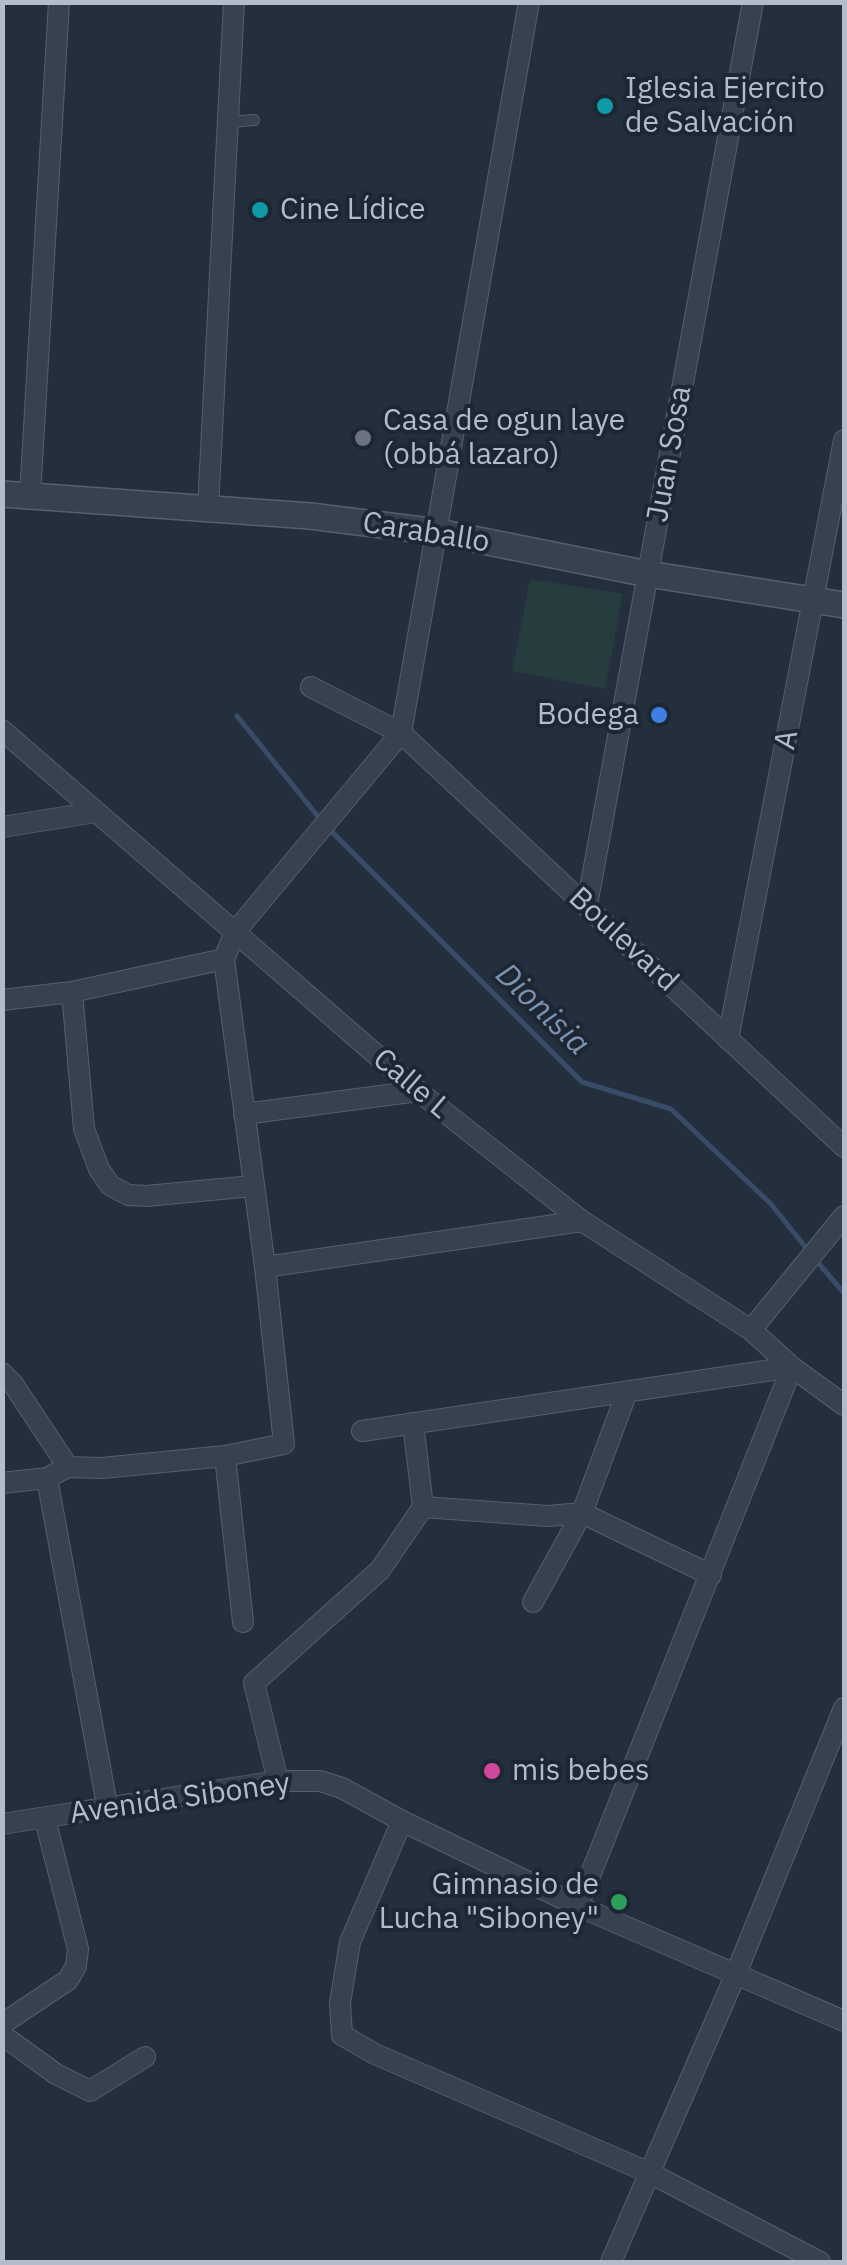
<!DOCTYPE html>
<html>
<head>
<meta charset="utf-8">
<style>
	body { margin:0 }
	#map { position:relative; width:847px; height:2265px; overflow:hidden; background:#242f3e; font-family:"IBM Plex Sans",sans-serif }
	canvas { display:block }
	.frame { position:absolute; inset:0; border:5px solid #b4bcc9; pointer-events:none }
</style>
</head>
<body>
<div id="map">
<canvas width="847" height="2265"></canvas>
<div class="frame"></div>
</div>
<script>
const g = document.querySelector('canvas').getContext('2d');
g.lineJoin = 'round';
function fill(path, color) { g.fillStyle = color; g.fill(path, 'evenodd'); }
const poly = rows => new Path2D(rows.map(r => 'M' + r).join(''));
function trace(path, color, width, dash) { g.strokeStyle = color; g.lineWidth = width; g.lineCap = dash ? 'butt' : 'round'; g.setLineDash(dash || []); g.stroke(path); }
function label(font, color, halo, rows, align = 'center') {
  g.font = font + ' "IBM Plex Sans",sans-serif'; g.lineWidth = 8; g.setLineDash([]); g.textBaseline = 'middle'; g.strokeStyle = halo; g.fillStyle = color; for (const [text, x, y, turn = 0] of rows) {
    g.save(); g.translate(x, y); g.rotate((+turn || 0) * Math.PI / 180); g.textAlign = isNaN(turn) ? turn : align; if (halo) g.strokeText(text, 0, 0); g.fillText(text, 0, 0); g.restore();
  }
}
fill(poly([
	[530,579,623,594,605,689,512,671]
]), '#263c3f');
trace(poly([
	[237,716,320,819],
	[327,827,582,1082,671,1109,771,1204,807,1249],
	[814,1258,844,1293]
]), '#394c67', 5);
const service = poly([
	[230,122,254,120]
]);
const minor = poly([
	[30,496,59,2],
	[208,508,234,2],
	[311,687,401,733,844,1147],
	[2,730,418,1091,582,1221,751,1330,792,1367,844,1405],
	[2,827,96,812],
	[587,905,753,2],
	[72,992,84,1129,99,1169,110,1185,128,1195,146,1196,253,1186],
	[2,1000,72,992,224,959,235,932,401,733,529,2],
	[728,1039,844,440],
	[244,1114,418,1091],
	[265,1267,582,1221],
	[751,1330,844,1216],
	[2,1373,13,1384,68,1467],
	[362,1431,792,1367,578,1906],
	[225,1456,243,1622],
	[47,1478,107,1805],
	[2,1483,47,1478,68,1467,102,1468,225,1456,284,1444,265,1267,224,959],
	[423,1507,548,1516,582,1513,711,1575],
	[533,1602,582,1513,627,1392],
	[278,1781,254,1683,380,1570,423,1507,413,1423],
	[402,1821,350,1942,340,2003,342,2035,375,2054,650,2173,820,2262],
	[2,1824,278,1781,320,1781,342,1788,402,1821,578,1906,844,2021],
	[2,2024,68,1980,76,1966,78,1949,45,1819],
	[2,2035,56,2074,90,2091,145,2057],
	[611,2262,735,1976,844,1708]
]);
const tertiary = poly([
	[2,494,310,516,438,532,648,574,844,605]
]);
trace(service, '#565f6c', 12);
trace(minor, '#565f6c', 22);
trace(tertiary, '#565f6c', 28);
trace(service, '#38414e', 10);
trace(minor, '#38414e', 20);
trace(tertiary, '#38414e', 25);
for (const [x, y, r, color] of [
	[605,106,10,"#0f9aa8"],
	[260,210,10,"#0f9aa8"],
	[363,438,10,"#6b7280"],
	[659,715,10,"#3f7fe0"],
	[492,1771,10,"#d1479c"],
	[619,1902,10,"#2e9e5b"]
]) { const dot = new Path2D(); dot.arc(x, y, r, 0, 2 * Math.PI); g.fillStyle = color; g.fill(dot); trace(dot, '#1d2633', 4); }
label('30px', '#b4bcc9', '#1d2633', [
	["Iglesia Ejercito",625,89],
	["de Salvación",625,123],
	["Cine Lídice",280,210],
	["Casa de ogun laye",383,421],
	["(obbá lazaro)",383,455],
	["Bodega",639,715,"right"],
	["mis bebes",512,1771],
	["Gimnasio de",599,1885,"right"],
	["Lucha \"Siboney\"",599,1919,"right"]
], 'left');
label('30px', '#b4bcc9', '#1d2633', [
	["Juan Sosa",670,454,-80],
	["Caraballo",426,533,9],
	["A",787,740,-79],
	["Boulevard",623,940,43],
	["Calle L",411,1084,40],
	["Avenida Siboney",180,1799,-8]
]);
label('italic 32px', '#7c92b1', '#1d2633', [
	["Dionisia",542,1010,44]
]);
</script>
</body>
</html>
